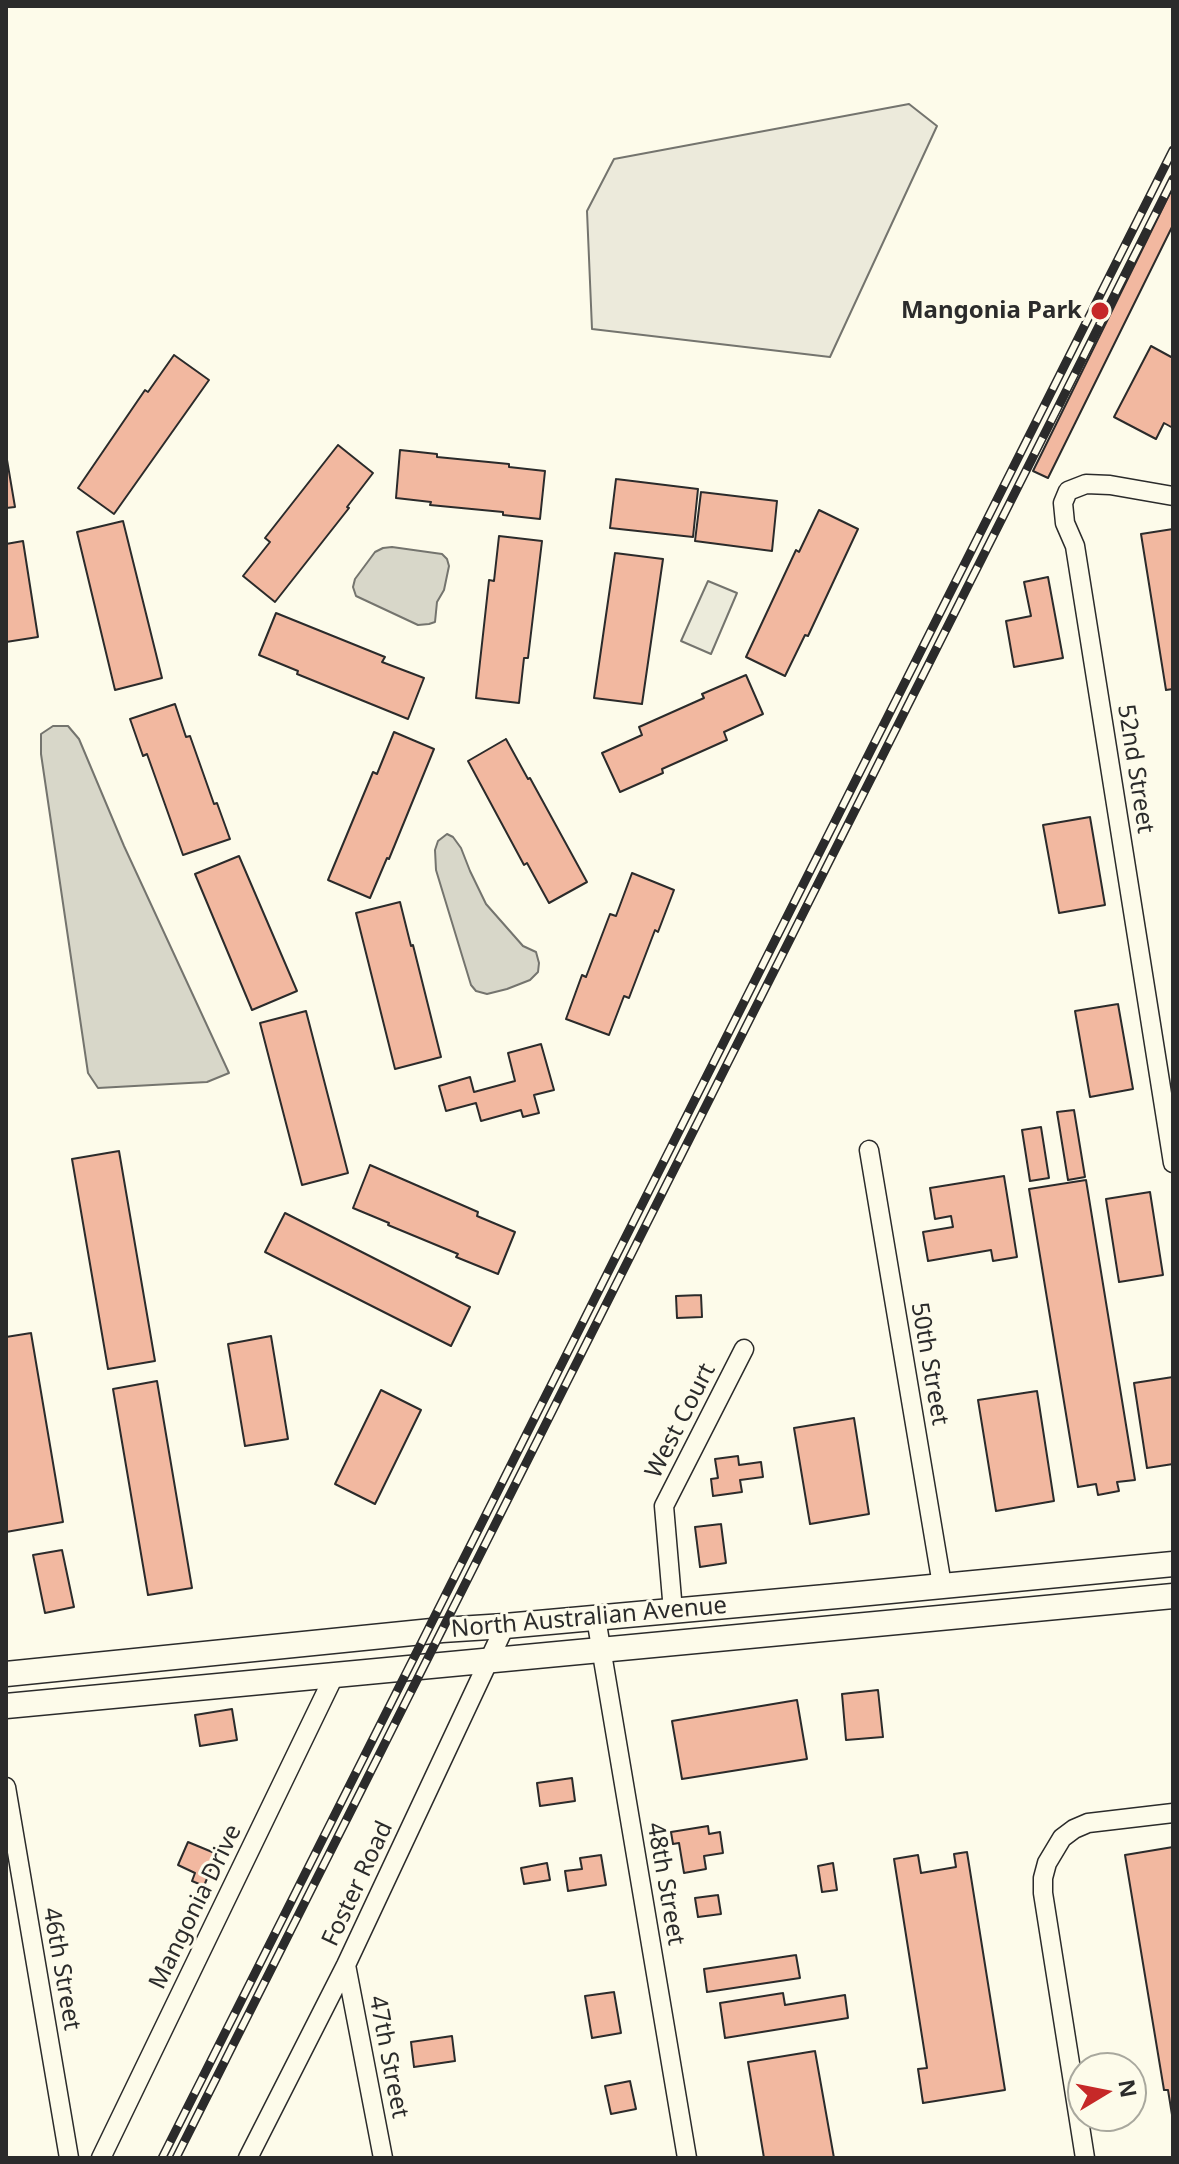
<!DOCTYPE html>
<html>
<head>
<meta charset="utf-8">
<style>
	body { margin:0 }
	#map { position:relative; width:1179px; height:2164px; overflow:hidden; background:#fdfbea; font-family:"Noto Sans",sans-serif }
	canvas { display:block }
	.frame { position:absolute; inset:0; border:8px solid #2b2b2b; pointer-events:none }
	.north { position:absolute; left:1067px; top:2052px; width:80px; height:80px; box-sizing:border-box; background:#fdfbea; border:2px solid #a9a89e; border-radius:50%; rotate:80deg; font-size:22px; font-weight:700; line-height:32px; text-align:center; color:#2b2b2b }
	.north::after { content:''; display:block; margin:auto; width:28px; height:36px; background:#c62828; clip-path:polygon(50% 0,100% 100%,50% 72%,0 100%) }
</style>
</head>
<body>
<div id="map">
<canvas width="1179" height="2164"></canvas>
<div class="frame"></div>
<div class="north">N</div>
</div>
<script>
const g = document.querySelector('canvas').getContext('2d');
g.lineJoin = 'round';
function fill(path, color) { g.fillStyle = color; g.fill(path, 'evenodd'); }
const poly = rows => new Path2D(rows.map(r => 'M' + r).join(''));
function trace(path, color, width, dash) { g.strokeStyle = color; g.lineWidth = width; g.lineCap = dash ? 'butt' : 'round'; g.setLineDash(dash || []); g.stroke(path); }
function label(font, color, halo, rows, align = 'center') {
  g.font = font + ' "Noto Sans",sans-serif'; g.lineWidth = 6; g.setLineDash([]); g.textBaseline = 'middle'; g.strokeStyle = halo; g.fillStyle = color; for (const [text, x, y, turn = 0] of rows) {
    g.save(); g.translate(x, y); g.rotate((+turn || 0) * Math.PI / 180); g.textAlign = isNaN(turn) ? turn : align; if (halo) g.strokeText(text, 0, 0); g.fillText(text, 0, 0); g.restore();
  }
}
const green = poly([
	[708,581,737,593,711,654,681,641,708,581]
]);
fill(green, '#ecebdb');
trace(green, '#74746e', 2);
const parking = poly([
	[909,104,937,126,830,357,592,329,587,211,614,159,909,104]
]);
fill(parking, '#eceadb');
trace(parking, '#74746e', 2);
const water = poly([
	[392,547,442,554,447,559,449,566,444,590,437,602,435,622,429,624,418,625,356,596,353,587,355,579,375,552,383,548,392,547],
	[53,726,68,726,79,739,124,846,229,1073,207,1082,98,1088,88,1073,41,754,41,734,53,726],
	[447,834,453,837,461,848,470,871,486,904,523,946,536,952,539,963,538,972,530,980,507,989,487,994,476,991,471,985,436,870,435,850,438,841,447,834]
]);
fill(water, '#d8d7c9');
trace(water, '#74746e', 2);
const building = poly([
	[1173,187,1173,225,1048,478,1033,471,1173,187],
	[1151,346,1173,358,1173,428,1164,423,1156,439,1114,417,1151,346],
	[174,355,209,380,114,514,78,488,145,390,148,392,174,355],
	[338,445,373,473,347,507,349,508,275,602,243,576,270,542,265,538,338,445],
	[400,450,437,454,437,457,509,464,509,467,545,471,540,519,503,515,503,512,430,505,431,502,396,498,400,450],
	[6,454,15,507,6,508,6,454],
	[616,479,698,489,693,537,610,528,616,479],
	[701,492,777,501,772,551,695,541,701,492],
	[819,510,858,529,808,636,805,635,785,676,746,657,796,550,799,552,819,510],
	[123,521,162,678,115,690,77,532,123,521],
	[1173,529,1173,689,1166,690,1141,534,1173,529],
	[499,536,542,541,528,658,524,658,519,703,476,698,489,580,494,581,499,536],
	[23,541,38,637,6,642,6,544,23,541],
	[615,553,663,559,642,704,594,698,615,553],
	[1048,577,1063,658,1014,667,1006,621,1031,616,1024,582,1048,577],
	[276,613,385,657,382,662,424,678,408,719,297,674,298,671,259,655,276,613],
	[746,675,763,714,724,732,727,740,662,769,663,773,620,792,602,753,642,735,639,727,704,698,702,694,746,675],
	[175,704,186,737,190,736,214,804,217,803,230,839,183,855,147,754,143,756,130,719,175,704],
	[394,732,434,749,389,859,387,858,370,898,328,880,373,772,377,774,394,732],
	[506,739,528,779,530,778,587,882,549,903,527,863,524,865,468,761,506,739],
	[1090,817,1105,905,1059,913,1043,825,1090,817],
	[239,856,297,991,252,1010,195,874,239,856],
	[632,873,674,890,658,932,655,930,629,998,624,996,609,1035,566,1019,582,975,586,977,610,914,616,916,632,873],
	[400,902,411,946,413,945,441,1057,395,1069,356,913,400,902],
	[1118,1004,1133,1089,1090,1097,1075,1011,1118,1004],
	[306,1011,348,1173,302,1185,260,1023,306,1011],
	[541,1044,554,1090,534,1095,539,1113,523,1117,521,1110,481,1121,476,1103,446,1111,439,1086,470,1077,474,1092,515,1081,508,1053,541,1044],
	[1074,1110,1085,1177,1068,1180,1057,1112,1074,1110],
	[1041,1127,1049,1178,1030,1181,1022,1130,1041,1127],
	[119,1151,155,1361,108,1369,72,1159,119,1151],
	[370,1165,478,1212,477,1216,515,1232,498,1274,456,1257,458,1254,388,1225,389,1223,353,1208,370,1165],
	[1004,1176,1017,1257,993,1261,991,1250,928,1261,923,1232,953,1227,951,1216,935,1219,930,1188,1004,1176],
	[1086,1180,1135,1480,1117,1482,1119,1491,1098,1495,1096,1484,1078,1487,1029,1189,1086,1180],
	[1150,1192,1163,1275,1119,1282,1106,1199,1150,1192],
	[285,1213,470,1307,451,1346,265,1252,285,1213],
	[701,1295,702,1317,677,1318,676,1296,701,1295],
	[31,1333,63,1522,6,1532,6,1337,31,1333],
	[271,1336,288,1439,245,1446,228,1344,271,1336],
	[1173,1377,1173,1464,1147,1468,1134,1383,1173,1377],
	[157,1381,192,1588,148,1595,113,1389,157,1381],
	[381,1390,421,1410,375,1504,335,1484,381,1390],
	[1037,1391,1054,1501,996,1511,978,1400,1037,1391],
	[854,1418,869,1514,810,1524,794,1428,854,1418],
	[738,1456,739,1465,761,1462,763,1477,740,1480,742,1492,713,1496,711,1479,718,1478,715,1459,738,1456],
	[721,1524,726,1563,700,1567,695,1527,721,1524],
	[62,1550,74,1607,45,1613,33,1555,62,1550],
	[878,1690,883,1737,846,1740,842,1694,878,1690],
	[797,1700,807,1759,682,1779,672,1721,797,1700],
	[232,1709,237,1740,200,1746,195,1715,232,1709],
	[572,1778,575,1801,540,1806,537,1783,572,1778],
	[708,1826,709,1834,720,1832,723,1853,704,1856,706,1869,684,1873,679,1843,673,1844,671,1832,708,1826],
	[188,1842,217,1854,204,1886,192,1881,195,1873,178,1865,188,1842],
	[1173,1847,1173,2121,1168,2090,1164,2090,1125,1855,1173,1847],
	[967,1852,1005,2090,923,2103,918,2069,927,2068,894,1859,918,1855,921,1873,956,1867,954,1854,967,1852],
	[601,1855,606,1885,568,1891,565,1871,582,1869,580,1858,601,1855],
	[547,1863,550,1880,524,1884,521,1868,547,1863],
	[833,1863,837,1890,822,1892,818,1866,833,1863],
	[718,1895,721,1914,698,1917,695,1898,718,1895],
	[796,1955,800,1978,707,1992,704,1969,796,1955],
	[614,1992,621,2033,592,2038,585,1996,614,1992],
	[783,1993,785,2005,845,1995,848,2018,725,2038,720,2003,783,1993],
	[452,2036,455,2061,414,2067,411,2042,452,2036],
	[815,2051,834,2158,764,2158,748,2062,815,2051],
	[630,2081,636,2109,611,2114,605,2086,630,2081]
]);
fill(building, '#f2b8a0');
trace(building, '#2b2b2b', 2);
const minor = poly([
	[1173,496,1110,485,1086,484,1068,491,1063,503,1065,523,1075,546,1173,1163],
	[869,1150,942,1585],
	[673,1611,664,1506,744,1349],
	[596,1618,687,2158],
	[6,1787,69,2158],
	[346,1965,383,2158],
	[101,2158,334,1676],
	[248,2158,346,1965,505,1626],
	[1085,2158,1043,1893,1043,1878,1047,1863,1062,1838,1074,1829,1088,1823,1173,1813]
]);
const secondary = poly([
	[6,1674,442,1630,505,1626,848,1595,1173,1564],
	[6,1706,1173,1596]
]);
trace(minor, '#2b2b2b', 21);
trace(secondary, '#2b2b2b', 27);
trace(minor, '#fdfbea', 18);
trace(secondary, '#fdfbea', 24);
const rail = poly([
	[162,2158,1173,150],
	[176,2158,1173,179]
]);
trace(rail, '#2b2b2b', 9);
trace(rail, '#fdfbea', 6, [18]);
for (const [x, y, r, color] of [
	[1100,311,10,"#c62828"]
]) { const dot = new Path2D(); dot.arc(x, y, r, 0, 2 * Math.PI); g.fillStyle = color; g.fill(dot); trace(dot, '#fdfbea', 3); }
label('bold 24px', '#2b2b2b', '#fdfbea', [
	["Mangonia Park",1082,311]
], 'right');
label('24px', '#2b2b2b', '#fdfbea', [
	["52nd Street",1135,769,81],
	["50th Street",929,1364,80],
	["West Court",681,1421,-63],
	["North Australian Avenue",589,1618,-5],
	["Foster Road",358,1884,-65],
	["48th Street",665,1884,80],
	["Mangonia Drive",196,1907,-64],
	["46th Street",61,1969,80],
	["47th Street",388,2057,79]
]);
</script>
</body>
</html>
